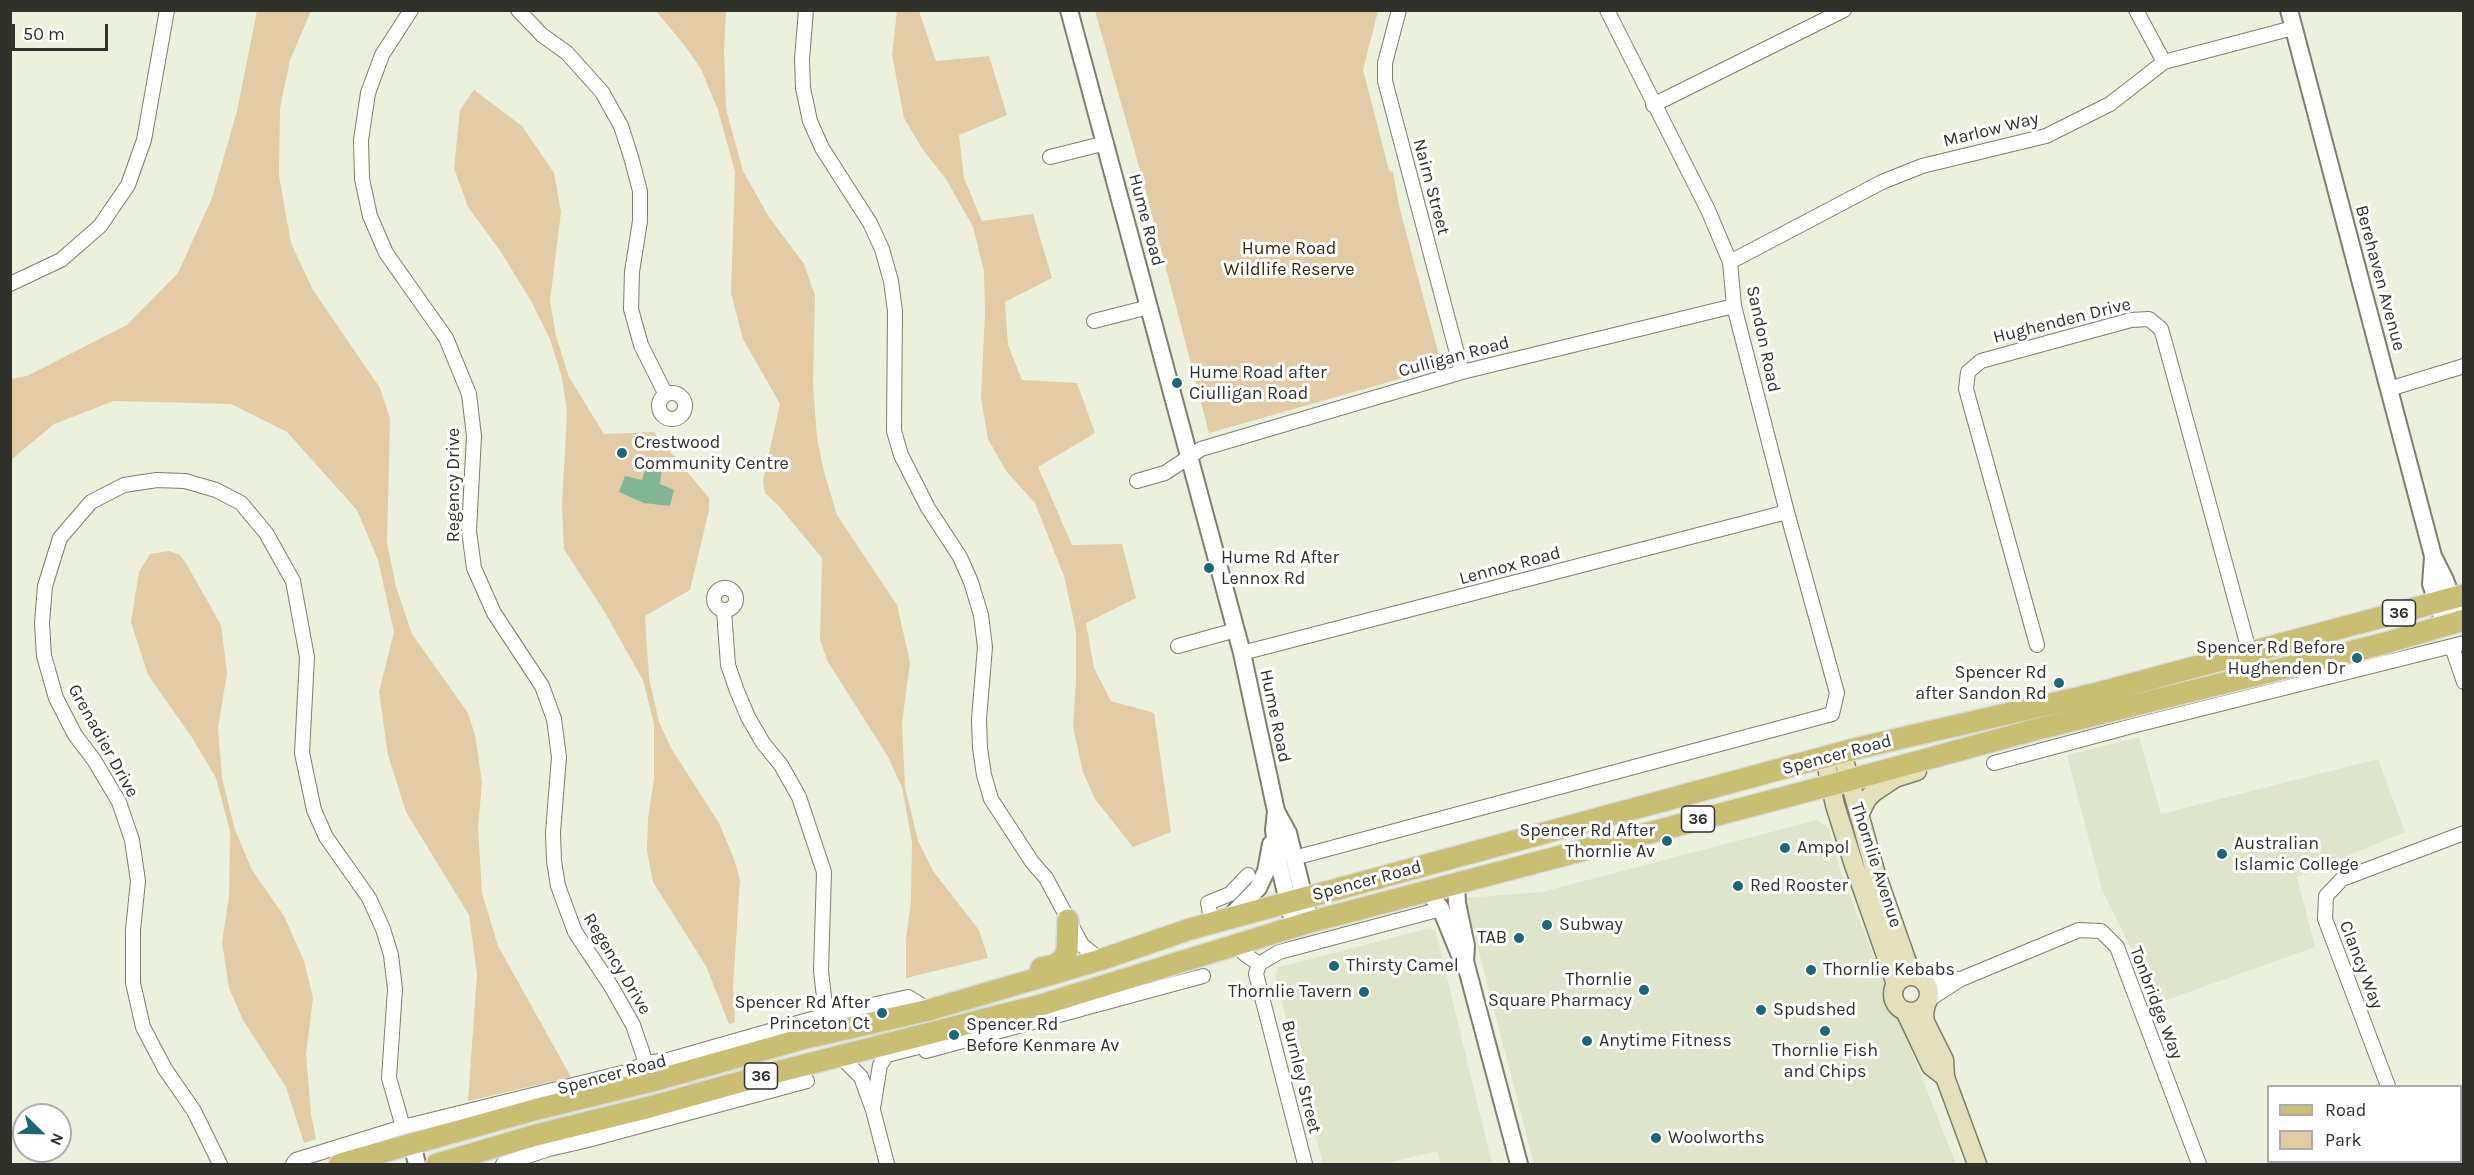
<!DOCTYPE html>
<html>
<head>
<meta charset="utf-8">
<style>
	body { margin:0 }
	#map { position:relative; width:2474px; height:1175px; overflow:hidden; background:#ecf1dd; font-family:Karla,sans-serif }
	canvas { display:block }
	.frame { position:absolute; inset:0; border:12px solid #2f312a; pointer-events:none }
	.legend { position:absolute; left:2267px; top:1085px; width:195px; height:78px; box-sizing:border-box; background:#fff; border:2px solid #acadaa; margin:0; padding:8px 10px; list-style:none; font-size:18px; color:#2f312a }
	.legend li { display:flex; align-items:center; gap:12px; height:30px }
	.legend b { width:30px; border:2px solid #acadaa }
	.north { position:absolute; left:12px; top:1103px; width:60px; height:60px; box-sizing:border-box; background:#fff; border:2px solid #acadaa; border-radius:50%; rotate:113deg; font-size:16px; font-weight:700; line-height:24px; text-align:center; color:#2f312a }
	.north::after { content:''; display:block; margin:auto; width:21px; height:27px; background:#1e6675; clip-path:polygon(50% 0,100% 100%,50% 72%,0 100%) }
	.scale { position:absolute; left:12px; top:24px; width:96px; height:27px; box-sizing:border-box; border:3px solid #2f312a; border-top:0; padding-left:8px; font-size:18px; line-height:21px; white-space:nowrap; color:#2f312a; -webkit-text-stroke:4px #fff; paint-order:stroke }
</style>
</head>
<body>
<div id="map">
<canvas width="2474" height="1175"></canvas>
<div class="frame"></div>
<ul class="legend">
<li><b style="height:8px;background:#cabe74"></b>Road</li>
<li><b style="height:16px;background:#e2cba5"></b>Park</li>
</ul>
<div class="north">N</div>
<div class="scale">50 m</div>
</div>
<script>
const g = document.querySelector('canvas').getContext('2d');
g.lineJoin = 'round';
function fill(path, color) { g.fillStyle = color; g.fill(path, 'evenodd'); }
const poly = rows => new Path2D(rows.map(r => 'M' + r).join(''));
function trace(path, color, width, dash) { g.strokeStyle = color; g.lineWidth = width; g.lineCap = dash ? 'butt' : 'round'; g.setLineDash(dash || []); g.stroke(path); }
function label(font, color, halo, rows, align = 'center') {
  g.font = font + ' Karla,sans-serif'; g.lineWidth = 6; g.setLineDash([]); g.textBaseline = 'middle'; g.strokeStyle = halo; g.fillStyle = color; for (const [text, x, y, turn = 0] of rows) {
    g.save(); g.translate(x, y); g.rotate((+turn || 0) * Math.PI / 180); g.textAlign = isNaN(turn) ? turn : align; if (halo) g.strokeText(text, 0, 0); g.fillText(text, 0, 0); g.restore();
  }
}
fill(poly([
	[2139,737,2161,814,2378,759,2405,832,2297,877,2315,947,2158,1003,2102,890,2067,755],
	[1817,820,1829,829,1841,873,1956,1164,1534,1164,1465,898,1542,892],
	[1430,928,1436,932,1492,1164,1441,1164,1437,1151,1383,1164,1323,1164,1275,975,1279,967]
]), '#dee5cb');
fill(poly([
	[257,11,311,11,290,60,280,108,279,176,291,243,313,290,380,388,390,419,387,543,396,587,412,634,468,713,475,735,482,782,478,828,482,893,498,946,571,1077,468,1101,477,974,469,915,406,812,388,755,379,692,394,632,378,560,357,510,287,432,231,404,114,401,54,424,11,460,11,379,27,376,127,325,178,273,212,198,237,111],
	[656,11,726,11,724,50,726,109,743,171,769,217,804,264,815,296,813,385,817,438,824,472,837,515,897,605,910,662,902,723,905,787,918,841,933,871,979,930,988,958,906,978,906,939,911,900,912,842,902,787,887,755,828,662,820,640,822,558,778,505,765,493,763,480,780,404,743,339,731,293,735,172,718,110,701,69,685,46],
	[897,11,919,11,936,61,989,56,1007,115,959,135,964,178,982,221,1033,214,1052,278,1005,302,1008,345,1022,380,1077,383,1095,433,1038,467,1072,545,1122,544,1136,598,1086,623,1094,668,1111,701,1154,713,1171,832,1133,847,1095,799,1083,772,1073,727,1076,681,1076,631,1064,576,1035,503,1006,471,988,439,981,398,985,313,984,271,973,227,946,179,923,150,904,118,892,55],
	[1095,11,1378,11,1363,70,1389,170,1393,172,1399,206,1442,367,1209,433,1144,184],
	[474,90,522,126,554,173,561,212,550,301,556,336,569,377,604,434,654,432,709,498,709,510,690,590,645,616,649,678,659,722,671,748,719,823,734,859,740,880,733,986,735,1023,729,1024,706,966,653,882,647,851,648,819,654,779,654,724,643,680,604,611,564,549,562,506,567,412,562,378,550,339,531,301,501,252,468,207,454,168,460,110],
	[169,551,180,555,187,565,221,625,227,673,218,728,222,778,235,830,252,870,284,916,304,961,313,998,306,1054,311,1115,316,1139,304,1143,286,1087,243,1020,229,988,222,942,229,897,230,831,216,778,191,736,148,675,131,622,139,572,150,554]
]), '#e2cba5');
fill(poly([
	[647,464,662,468,660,484,674,490,670,506,644,503,619,492,625,476,642,480]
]), '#81b595');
const minor = poly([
	[411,10,382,55,368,93,361,140,362,179,370,216,386,253,446,338,469,394,474,436,469,531,474,568,494,613,542,686,554,719,559,757,553,832,554,861,558,886,575,932,611,986,633,1025,646,1063],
	[518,10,542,35,567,53,602,92,621,126,631,157,640,191,640,221,632,272,631,309,641,345,665,393],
	[806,10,802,59,803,88,810,121,822,148,870,223,882,249,891,281,895,311,894,431,901,455,928,508,960,557,971,582,981,615,985,647,979,719,980,748,984,775,991,799,1032,862,1046,878,1082,945,1100,960],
	[1399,10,1385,63,1385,81,1462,372],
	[2136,10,2164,62],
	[1653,105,1844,10],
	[1050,157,1106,143],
	[1730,262,1882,182,1922,166,2046,136,2110,104,2164,62,2293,28],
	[10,284,61,260,100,226,128,185,144,140,167,10],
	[1094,321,1149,307],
	[2389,389,2464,366],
	'659 406a13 13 0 1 1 26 0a13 13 0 1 1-26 0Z',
	[1137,481,1165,473,1201,449,1462,372,1734,306],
	'714 599a11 11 0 1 1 22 0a11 11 0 1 1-22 0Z',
	[724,611,728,665,737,691,748,717,763,743,781,765,799,797,824,872,821,971,826,1015],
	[2037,645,1966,389,1968,372,1981,361,2131,320,2149,319,2161,329,2164,339,2256,676],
	[1178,646,1236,630],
	[2452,647,2464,682],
	[1242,653,1787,512],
	[1994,763,2136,725,2464,643],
	[1294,858,1832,714,1837,693,1787,512,1734,306,1730,262,1708,210,1607,10],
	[1212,923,1208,903,1230,894,1248,875],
	[1235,945,1246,955,1259,964],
	[1259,964,1256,974,1305,1164],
	[1259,964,1279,952,1441,909],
	[1925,982,1938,978,1961,979],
	[1928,1000,1961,979,2079,930,2101,931,2117,947,2199,1164],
	[926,1051,1203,976],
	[840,1056,861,1077,873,1110,887,1164],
	[2388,1086,2325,919,2326,896,2342,879,2464,833],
	[873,1108,880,1065,887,1055,918,1047],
	[2416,1162,2417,1164],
	[220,1164,194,1111,165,1069,143,1027,133,983,133,930,138,881,132,840,119,802,94,760,75,735,56,698,44,656,42,623,45,586,60,538,91,502,124,485,157,480,185,481,216,490,241,503,266,533,293,581,307,657,302,753,314,810,326,837,369,898,383,929,391,955,395,989,389,1078,403,1127],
	[293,1164,296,1160,403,1127,626,1072,646,1063,668,1060,826,1015,908,997,929,1010],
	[503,1164,549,1149,584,1141,807,1081]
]);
const tertiary = poly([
	[1069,10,1242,653,1276,811,1274,830,1279,864,1294,926],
	[2289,10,2433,556,2445,580,2460,621],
	[2433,557,2431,584,2445,625],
	[1276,811,1288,833,1310,922],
	[1456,883,1457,903,1466,946,1465,961,1519,1164],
	[1428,891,1441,909,1459,953],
	[1229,918,1258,888,1266,871,1271,844],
	[412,1144,417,1164]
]);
const secondary = poly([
	[1842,753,1875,871,1908,965,1914,976],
	[1825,758,1835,805,1854,865,1896,984],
	[1859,815,1867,799,1874,792,1895,778,1917,771],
	'1893 994a18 18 0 1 1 36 0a18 18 0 1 1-36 0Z',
	[1926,1004,1924,1014,1925,1022,1944,1060,1945,1077,1977,1164],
	[1905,1011,1931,1066,1945,1077]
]);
const primary = poly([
	[1041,968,1055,965,1064,958,1067,950,1068,920],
	[340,1164,534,1110,660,1079,806,1038,929,1010,1100,960,1190,929,1858,748,2094,694,2464,595],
	[437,1164,536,1135,650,1107,765,1075,1041,1005,1310,922,1831,785,2030,731,2382,644,2464,620]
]);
trace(minor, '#7b7f6d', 16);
trace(tertiary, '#7b7f6d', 20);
trace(secondary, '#7b7f6d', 21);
trace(primary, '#dadad9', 24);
trace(minor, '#fff', 14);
trace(tertiary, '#fff', 16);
trace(secondary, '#e5dfba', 18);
trace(primary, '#cabe74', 21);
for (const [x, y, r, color] of [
	[1177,383,6,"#1e6675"],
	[622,453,6,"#1e6675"],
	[1209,568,6,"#1e6675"],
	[2357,658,6,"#1e6675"],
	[2059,683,6,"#1e6675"],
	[1667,841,6,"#1e6675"],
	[1785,848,6,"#1e6675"],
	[2222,854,6,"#1e6675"],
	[1738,886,6,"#1e6675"],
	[1547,925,6,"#1e6675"],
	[1519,938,6,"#1e6675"],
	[1334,966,6,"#1e6675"],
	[1811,970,6,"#1e6675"],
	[1644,990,6,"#1e6675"],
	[1364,992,6,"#1e6675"],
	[1761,1010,6,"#1e6675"],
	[882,1013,6,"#1e6675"],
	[1825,1031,6,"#1e6675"],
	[954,1035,6,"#1e6675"],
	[1587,1041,6,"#1e6675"],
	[1656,1138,6,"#1e6675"]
]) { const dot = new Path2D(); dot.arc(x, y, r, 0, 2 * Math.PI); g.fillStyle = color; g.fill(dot); trace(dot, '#fff', 2); }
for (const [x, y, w] of [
	[2399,613,33],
	[1698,819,33],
	[761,1076,33]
]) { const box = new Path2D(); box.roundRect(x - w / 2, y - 13, w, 26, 4.5); g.fillStyle = '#fff'; g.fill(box); trace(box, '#2f312a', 1.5); }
label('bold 16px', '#2f312a', null, [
	["36",2399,613],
	["36",1698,819],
	["36",761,1076]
]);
label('18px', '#2f312a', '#fff', [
	["Marlow Way",1991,130,-14],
	["Nairn Street",1431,187,75],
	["Hume Road",1146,220,75],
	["Berehaven Avenue",2380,278,75],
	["Hughenden Drive",2062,321,-14],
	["Sandon Road",1763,339,78],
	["Culligan Road",1454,357,-15],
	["Regency Drive",454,485,-90],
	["Lennox Road",1510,566,-15],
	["Hume Road",1275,716,78],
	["Grenadier Drive",103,741,61],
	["Spencer Road",1837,755,-15],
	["Thornlie Avenue",1876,865,72],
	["Spencer Road",1367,881,-15],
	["Regency Drive",617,964,59],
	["Clancy Way",2361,965,69],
	["Tonbridge Way",2156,1003,69],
	["Spencer Road",612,1075,-15],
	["Burnley Street",1301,1077,76]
]);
label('18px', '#392500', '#fff', [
	["Hume Road",1289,249],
	["Wildlife Reserve",1289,270]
]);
label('18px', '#2f312a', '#fff', [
	["Hume Road after",1189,373],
	["Ciulligan Road",1189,394],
	["Crestwood",634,443],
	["Community Centre",634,464],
	["Hume Rd After",1221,558],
	["Lennox Rd",1221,579],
	["Spencer Rd Before",2345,648,"right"],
	["Hughenden Dr",2345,669,"right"],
	["Spencer Rd",2047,673,"right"],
	["after Sandon Rd",2047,694,"right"],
	["Spencer Rd After",1655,831,"right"],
	["Thornlie Av",1655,852,"right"],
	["Australian",2234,844],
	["Islamic College",2234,865],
	["Ampol",1797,848],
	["Red Rooster",1750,886],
	["Subway",1559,925],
	["TAB",1507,938,"right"],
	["Thirsty Camel",1346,966],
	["Thornlie Kebabs",1823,970],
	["Thornlie",1632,980,"right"],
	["Square Pharmacy",1632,1001,"right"],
	["Thornlie Tavern",1352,992,"right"],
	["Spencer Rd After",870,1003,"right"],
	["Princeton Ct",870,1024,"right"],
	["Spudshed",1773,1010],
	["Spencer Rd",966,1025],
	["Before Kenmare Av",966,1046],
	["Anytime Fitness",1599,1041],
	["Thornlie Fish",1825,1051,"center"],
	["and Chips",1825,1072,"center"],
	["Woolworths",1668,1138]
], 'left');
</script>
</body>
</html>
